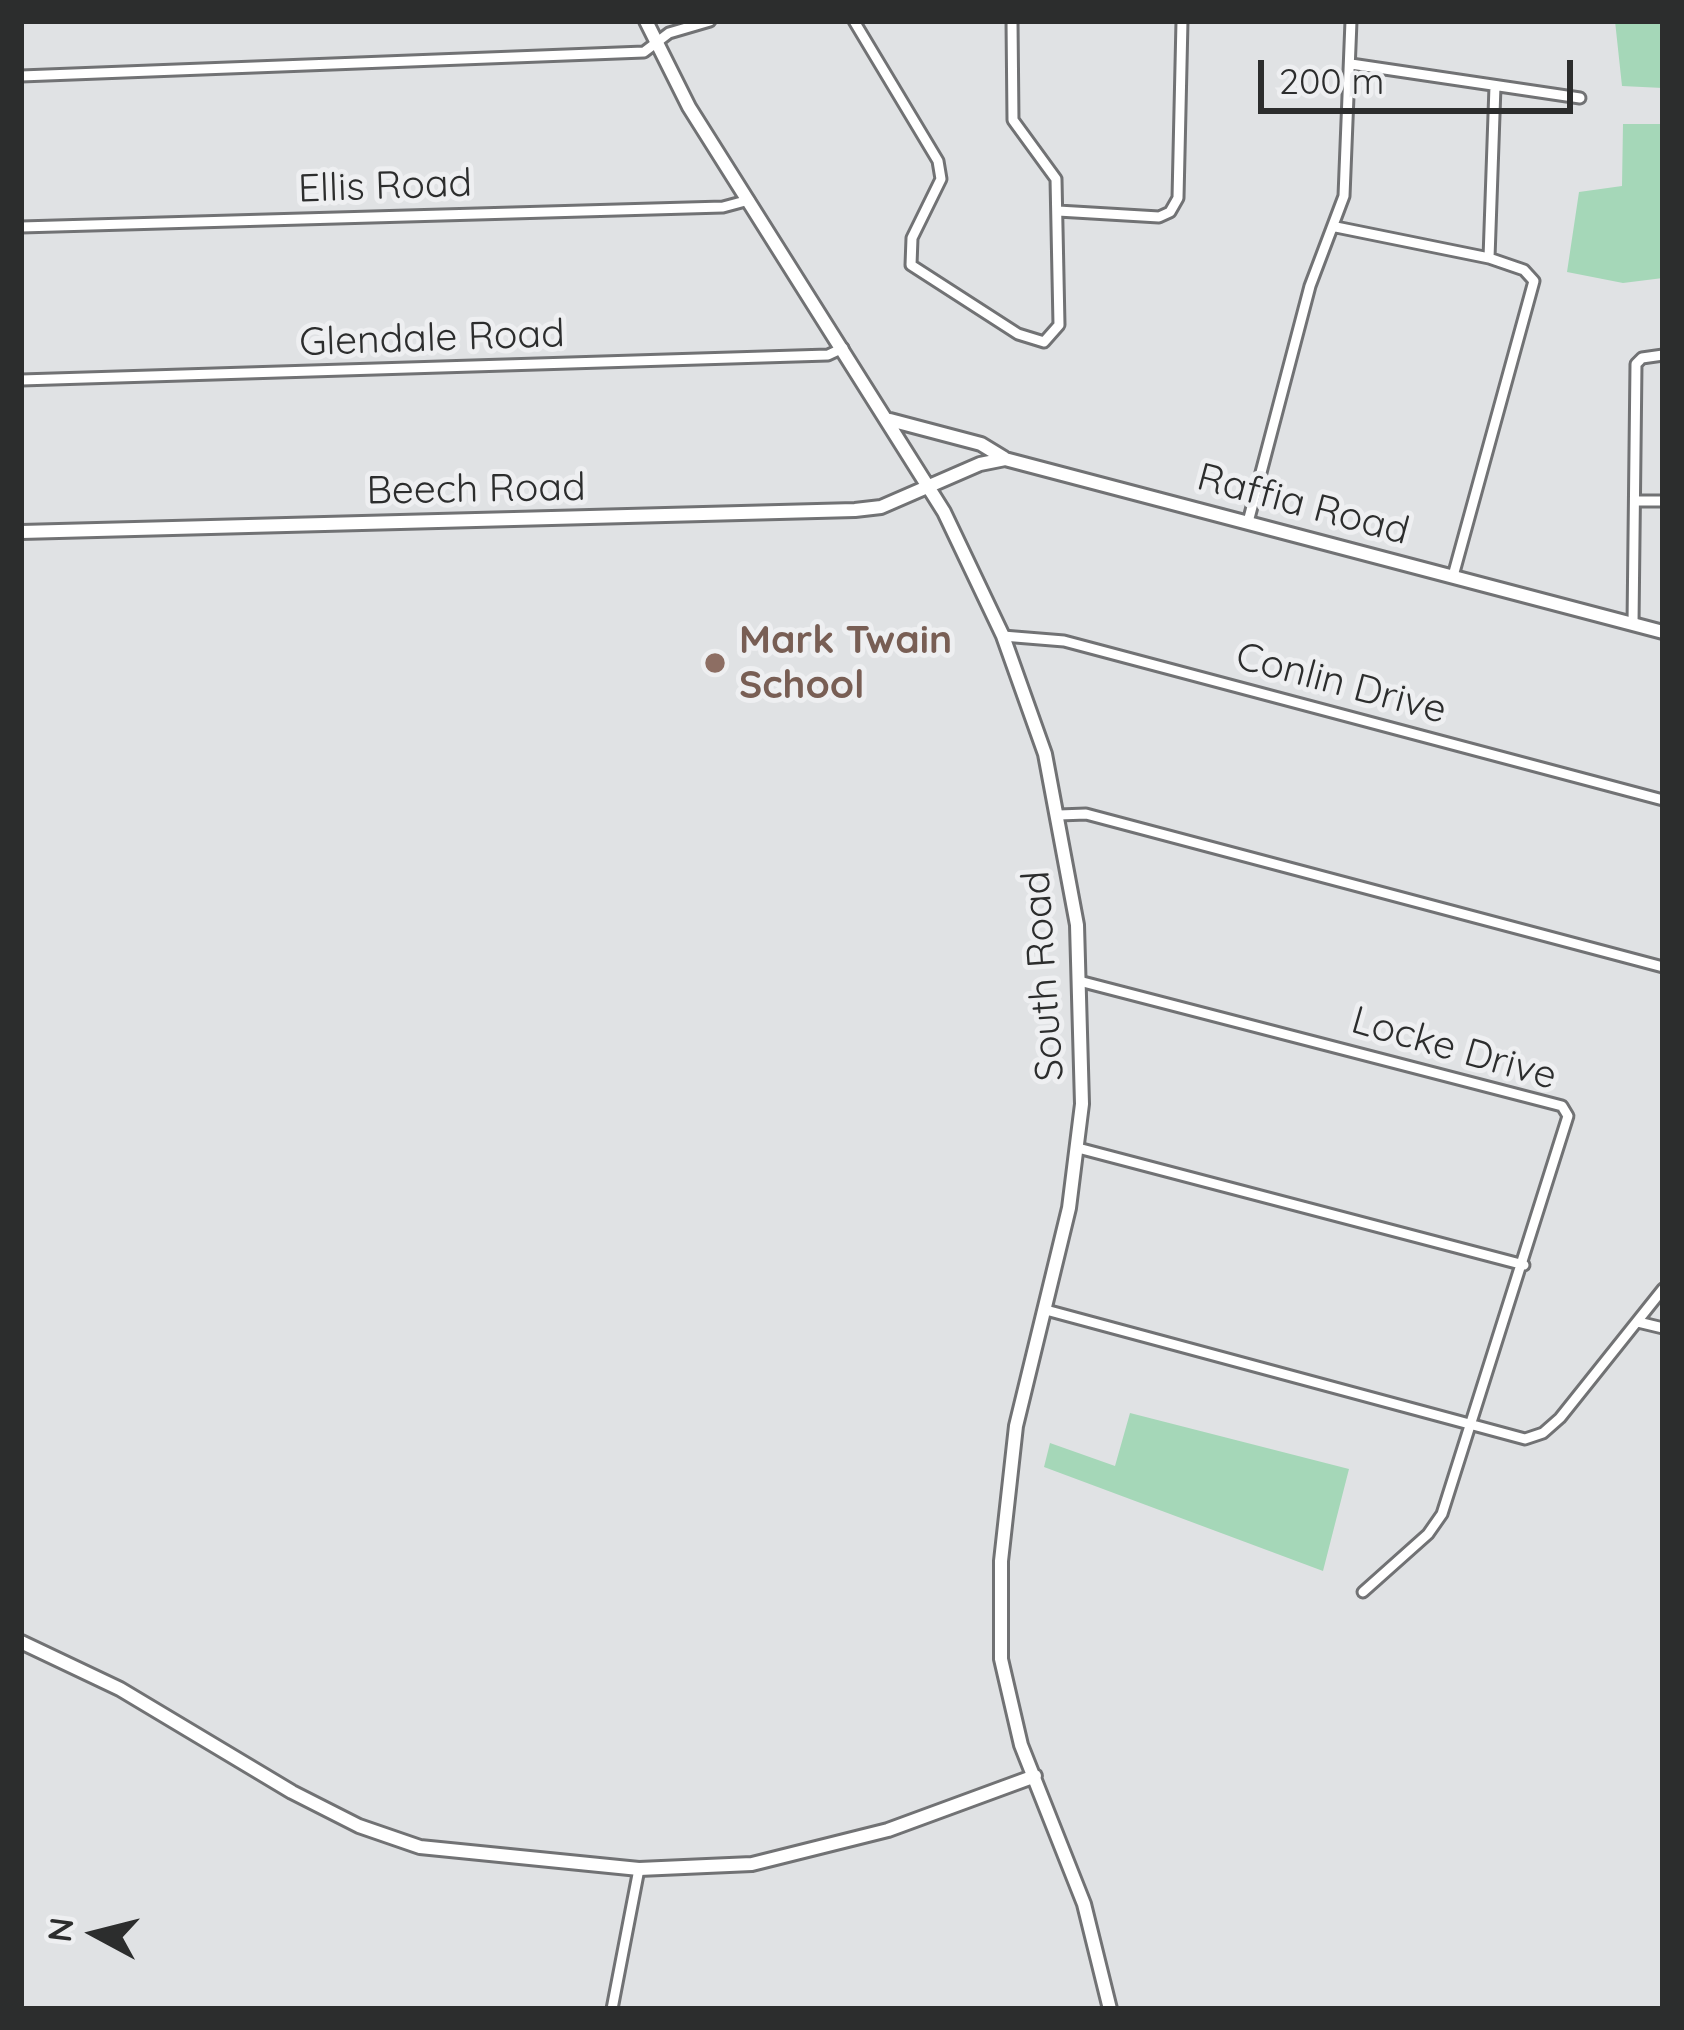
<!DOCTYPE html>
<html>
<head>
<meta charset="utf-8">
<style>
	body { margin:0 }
	#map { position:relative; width:1684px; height:2030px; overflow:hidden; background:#e0e2e4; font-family:Quicksand,sans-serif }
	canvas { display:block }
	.frame { position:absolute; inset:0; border:24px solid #2c2d2d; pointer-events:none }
	.north { position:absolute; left:36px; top:1874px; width:120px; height:120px; -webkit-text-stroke:9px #eeeff1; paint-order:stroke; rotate:277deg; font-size:33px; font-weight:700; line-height:48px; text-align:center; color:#2c2d2d }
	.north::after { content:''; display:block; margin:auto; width:42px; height:54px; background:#2c2d2d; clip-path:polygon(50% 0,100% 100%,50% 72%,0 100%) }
	.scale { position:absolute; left:1258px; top:60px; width:315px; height:54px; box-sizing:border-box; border:6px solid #2c2d2d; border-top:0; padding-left:15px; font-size:36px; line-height:42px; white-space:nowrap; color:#2c2d2d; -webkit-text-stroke:9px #eeeff1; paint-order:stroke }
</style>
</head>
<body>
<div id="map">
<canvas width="1684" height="2030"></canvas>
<div class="frame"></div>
<div class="north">N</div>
<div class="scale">200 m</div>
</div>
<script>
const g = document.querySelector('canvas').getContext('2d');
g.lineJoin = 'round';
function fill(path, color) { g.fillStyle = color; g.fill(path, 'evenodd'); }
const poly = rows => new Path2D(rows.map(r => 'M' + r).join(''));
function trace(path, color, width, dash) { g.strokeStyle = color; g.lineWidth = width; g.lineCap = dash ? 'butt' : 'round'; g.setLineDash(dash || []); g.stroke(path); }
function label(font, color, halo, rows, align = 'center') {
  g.font = font + ' Quicksand,sans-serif'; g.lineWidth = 10; g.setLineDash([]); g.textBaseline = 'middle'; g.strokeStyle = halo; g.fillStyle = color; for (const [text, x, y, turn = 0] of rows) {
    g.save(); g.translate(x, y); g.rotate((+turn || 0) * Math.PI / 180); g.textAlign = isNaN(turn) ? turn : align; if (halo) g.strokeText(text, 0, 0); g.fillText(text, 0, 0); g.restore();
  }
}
fill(poly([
	[1615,21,1663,21,1663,88,1622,86],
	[1623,124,1663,124,1663,278,1623,283,1567,272,1579,192,1622,186],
	[1130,1413,1349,1469,1323,1571,1044,1467,1050,1443,1115,1466]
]), '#a5d7b8');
const street = poly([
	[854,21,938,161,941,179,912,238,911,265,1018,334,1044,342,1059,325,1056,179,1013,120,1012,21],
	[1351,64,1580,98],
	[21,76,644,52,669,33,710,21],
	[1058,211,1159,217,1170,212,1178,198,1182,21],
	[21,227,723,207,749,200],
	[1336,227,1489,258,1524,270,1534,281,1453,576],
	[1489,258,1495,86],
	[21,380,828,355,843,348],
	[1636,501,1663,501],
	[1248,522,1310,286,1344,196,1351,21],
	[1633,624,1636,364,1642,358,1663,355],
	[1003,636,1064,641,1663,800],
	[1059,815,1086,814,1663,967],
	[1083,982,1562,1106,1568,1116,1442,1514,1428,1534,1363,1592],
	[1078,1148,1524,1265],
	[1046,1310,1525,1439,1543,1433,1560,1418,1663,1289],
	[1638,1322,1663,1328],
	[612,2009,639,1869]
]);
const secondary = poly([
	[646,21,689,107,944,512,1003,636,1045,754,1077,925,1082,1104,1069,1208,1016,1426,1001,1561,1001,1659,1021,1745,1084,1904,1110,2009],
	[890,420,981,444,1004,458],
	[21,532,855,510,881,507,980,464,1005,459,1663,632],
	[21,1642,120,1689,292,1792,359,1826,420,1847,639,1869,752,1864,888,1830,1035,1776]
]);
trace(street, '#717274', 15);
trace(secondary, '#717274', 18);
trace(street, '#fff', 9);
trace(secondary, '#fff', 12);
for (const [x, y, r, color] of [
	[715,663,12,"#8d6e63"]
]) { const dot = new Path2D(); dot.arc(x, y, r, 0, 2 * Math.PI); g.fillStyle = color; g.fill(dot); trace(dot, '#eeeff1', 4.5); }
label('39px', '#2c2d2d', '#eeeff1', [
	["Ellis Road",385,187,-2],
	["Glendale Road",432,339,-2],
	["Beech Road",476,490,-1],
	["Raffia Road",1303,505,15],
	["Conlin Drive",1341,684,15],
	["South Road",1044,976,-94],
	["Locke Drive",1454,1049,16]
]);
label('bold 39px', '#785e54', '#eeeff1', [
	["Mark Twain",739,641],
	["School",739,686]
], 'left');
</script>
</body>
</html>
